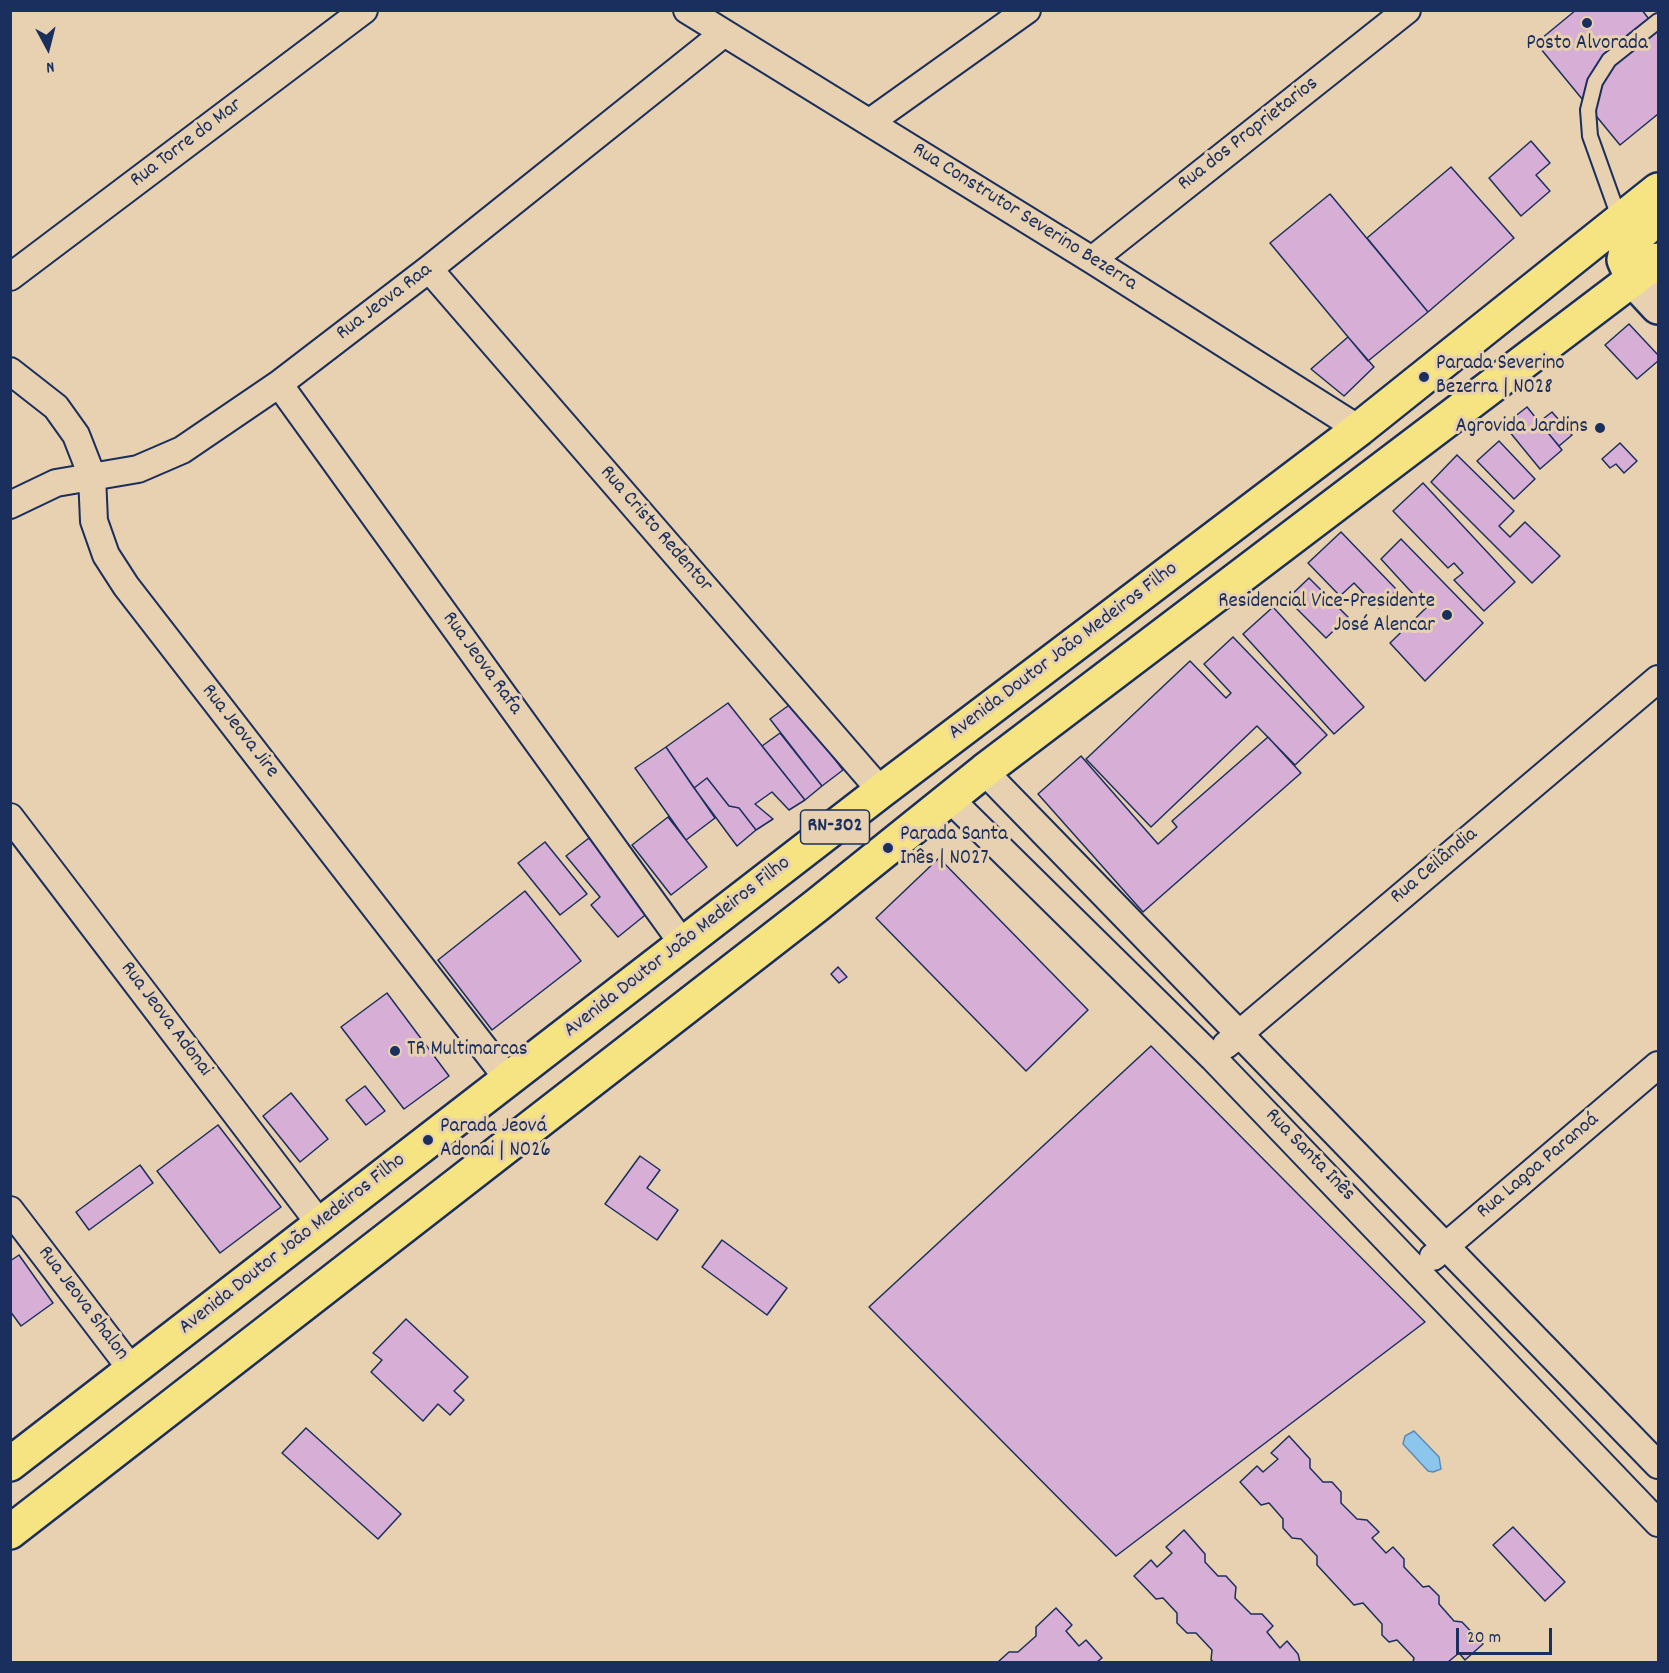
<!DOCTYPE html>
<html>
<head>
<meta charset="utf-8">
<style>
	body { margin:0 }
	#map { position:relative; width:1669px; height:1673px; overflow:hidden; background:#e7d1b0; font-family:Dekko,sans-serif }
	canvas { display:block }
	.frame { position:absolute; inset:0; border:12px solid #1b2f5e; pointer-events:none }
	.north { position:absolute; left:18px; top:18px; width:60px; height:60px; -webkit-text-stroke:4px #e7d1b0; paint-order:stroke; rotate:173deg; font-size:16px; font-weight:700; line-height:24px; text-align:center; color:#1b2f5e }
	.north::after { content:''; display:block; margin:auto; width:21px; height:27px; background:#1b2f5e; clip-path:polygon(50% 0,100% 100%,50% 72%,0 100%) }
	.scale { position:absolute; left:1456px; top:1628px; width:96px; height:27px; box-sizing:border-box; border:3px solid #1b2f5e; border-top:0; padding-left:8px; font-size:18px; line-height:21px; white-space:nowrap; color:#1b2f5e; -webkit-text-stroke:4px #e7d1b0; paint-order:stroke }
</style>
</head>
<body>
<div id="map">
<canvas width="1669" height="1673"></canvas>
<div class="frame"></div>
<div class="north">N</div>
<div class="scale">20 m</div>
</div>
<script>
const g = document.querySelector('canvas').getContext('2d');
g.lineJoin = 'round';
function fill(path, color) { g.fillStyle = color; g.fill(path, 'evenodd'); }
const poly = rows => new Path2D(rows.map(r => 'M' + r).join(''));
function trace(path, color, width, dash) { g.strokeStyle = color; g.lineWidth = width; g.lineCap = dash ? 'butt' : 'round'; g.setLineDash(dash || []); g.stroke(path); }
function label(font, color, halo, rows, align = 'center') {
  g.font = font + ' Dekko,sans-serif'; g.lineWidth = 6; g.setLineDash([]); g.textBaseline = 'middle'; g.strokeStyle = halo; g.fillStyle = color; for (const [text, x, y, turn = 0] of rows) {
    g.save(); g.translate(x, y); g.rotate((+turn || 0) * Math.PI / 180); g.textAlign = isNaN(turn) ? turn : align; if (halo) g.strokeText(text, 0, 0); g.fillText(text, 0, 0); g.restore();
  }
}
const water = poly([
	[1414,1431,1439,1457,1441,1469,1433,1472,1428,1471,1403,1444,1405,1436,1414,1431]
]);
fill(water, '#8dc6ed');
trace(water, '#5f8ab4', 1.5);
const building = poly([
	[1576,10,1642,10,1658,31,1658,114,1620,145,1536,43,1576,10],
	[1531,141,1550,163,1536,175,1550,191,1521,216,1489,178,1531,141],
	[1451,167,1514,238,1428,312,1367,238,1451,167],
	[1330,194,1428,312,1368,361,1270,243,1330,194],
	[1629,324,1658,355,1658,361,1637,379,1605,345,1629,324],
	[1348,337,1374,367,1344,396,1311,369,1348,337],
	[1527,407,1562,450,1540,469,1504,425,1527,407],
	[1552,412,1572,435,1559,446,1539,422,1552,412],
	[1499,441,1535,479,1514,499,1477,461,1499,441],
	[1620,443,1637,461,1624,473,1616,464,1610,468,1602,459,1620,443],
	[1457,455,1514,511,1499,526,1510,537,1525,522,1560,556,1532,583,1431,482,1457,455],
	[1423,483,1515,582,1484,611,1454,580,1463,573,1454,563,1448,568,1393,511,1423,483],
	[1341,532,1397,590,1378,608,1354,583,1340,596,1308,563,1341,532],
	[1401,539,1483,623,1425,681,1390,643,1426,608,1381,559,1401,539],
	[1309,578,1348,617,1326,638,1287,599,1309,578],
	[1273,607,1364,707,1334,734,1243,634,1273,607],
	[1233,637,1327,735,1295,765,1257,726,1151,827,1086,759,1190,661,1226,698,1231,693,1204,664,1233,637],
	[728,703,805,800,789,810,772,792,755,804,773,819,756,830,739,808,729,806,707,778,694,788,666,747,728,703],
	[792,703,843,770,822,786,770,719,792,703],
	[780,733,822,786,805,800,762,746,780,733],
	[1268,737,1301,773,1143,912,1038,794,1081,756,1158,844,1177,827,1172,821,1268,737],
	[666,747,715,818,686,840,635,768,666,747],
	[707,778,729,806,739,808,756,830,737,846,694,788,707,778],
	[668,817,707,867,671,895,632,845,668,817],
	[589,838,649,912,618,937,591,905,600,897,566,856,589,838],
	[545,842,587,894,560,915,518,863,545,842],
	[939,858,1088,1010,1026,1071,876,918,939,858],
	[525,891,581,961,492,1030,438,960,525,891],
	[838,967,847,977,839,983,831,974,838,967],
	[387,993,449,1076,404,1109,341,1027,387,993],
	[1151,1046,1425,1322,1116,1556,869,1307,1151,1046],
	[365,1086,385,1111,366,1125,346,1100,365,1086],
	[291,1093,328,1139,300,1162,263,1116,291,1093],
	[218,1125,281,1207,220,1253,157,1171,218,1125],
	[640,1156,660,1170,647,1188,678,1210,657,1240,605,1204,640,1156],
	[140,1165,153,1183,89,1230,76,1212,140,1165],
	[722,1240,787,1288,767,1315,702,1267,722,1240],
	[19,1255,53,1303,21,1326,10,1311,10,1261,19,1255],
	[406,1319,468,1377,454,1391,464,1400,450,1415,438,1404,423,1421,371,1372,382,1360,373,1353,406,1319],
	[306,1428,401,1514,378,1539,282,1453,306,1428],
	[1289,1436,1310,1459,1310,1468,1323,1482,1332,1482,1341,1492,1341,1503,1357,1519,1367,1520,1379,1532,1372,1538,1386,1553,1393,1547,1404,1559,1404,1567,1423,1587,1429,1586,1439,1596,1439,1604,1454,1621,1462,1622,1483,1644,1465,1660,1459,1653,1448,1662,1413,1662,1414,1658,1397,1640,1389,1642,1382,1635,1382,1624,1363,1603,1354,1605,1317,1565,1317,1556,1301,1539,1292,1538,1283,1528,1283,1519,1269,1503,1261,1505,1240,1482,1257,1466,1263,1472,1278,1459,1271,1453,1289,1436],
	[1513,1527,1565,1582,1545,1601,1493,1545,1513,1527],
	[1184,1530,1205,1554,1205,1562,1218,1576,1226,1576,1236,1587,1235,1598,1251,1614,1262,1614,1273,1626,1267,1632,1280,1648,1287,1641,1298,1654,1300,1662,1214,1662,1211,1660,1212,1650,1196,1633,1187,1633,1177,1623,1177,1613,1163,1598,1156,1599,1134,1576,1151,1560,1157,1567,1172,1553,1166,1547,1184,1530],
	[1056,1608,1072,1625,1066,1631,1079,1646,1086,1640,1102,1658,1097,1662,998,1662,1009,1652,1018,1652,1036,1636,1036,1627,1056,1608]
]);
fill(building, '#d6aed6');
trace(building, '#1b2f5e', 1.5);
const service = poly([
	[1620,220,1590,136,1588,110,1595,82,1609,60,1658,21]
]);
const minor = poly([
	[687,10,1092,260,1359,429],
	[870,122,1027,10],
	[1092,260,1407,10],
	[429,269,881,791],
	[10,277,364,10],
	[10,371,56,407,76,435,92,476,94,521,106,555,126,586,508,1079],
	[279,384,683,944],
	[10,505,56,483,138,469,182,450,279,384,429,269,723,34],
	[984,771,1658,1465],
	[950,799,1213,1058,1658,1523],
	[10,817,320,1224],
	[1226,1045,1658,679],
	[10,1210,132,1370],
	[1433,1257,1658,1065]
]);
const secondary = poly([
	[1633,280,1658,307]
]);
const primary = poly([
	[1633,280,1624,260,1627,246,1658,217],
	[10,1464,881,791,1359,429,1658,190],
	[10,1532,816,906,984,771,1658,260]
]);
trace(service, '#1b2f5e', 18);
trace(minor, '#1b2f5e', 30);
trace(secondary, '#1b2f5e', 38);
trace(primary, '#1b2f5e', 38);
trace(service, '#e7d1b0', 14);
trace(minor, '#e7d1b0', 26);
trace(secondary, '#e7d1b0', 33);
trace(primary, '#f6e381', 33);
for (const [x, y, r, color] of [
	[1587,23,6,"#1b2f5e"],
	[1424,377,6,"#1b2f5e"],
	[1600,428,6,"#1b2f5e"],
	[1447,615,6,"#1b2f5e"],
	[888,848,6,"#1b2f5e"],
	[395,1051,6,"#1b2f5e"],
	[428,1140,6,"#1b2f5e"]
]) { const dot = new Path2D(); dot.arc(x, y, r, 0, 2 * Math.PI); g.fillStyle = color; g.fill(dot); trace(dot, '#e7d1b0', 2); }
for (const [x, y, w] of [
	[835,827,69]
]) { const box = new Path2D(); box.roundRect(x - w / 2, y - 17, w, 34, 4.5); g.fillStyle = '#e7d1b0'; g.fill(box); trace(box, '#1b2f5e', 1.5); }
label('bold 20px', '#1b2f5e', null, [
	["RN-302",835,827]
]);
label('21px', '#1b2f5e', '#e7d1b0', [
	["Posto Alvorada",1587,45,"center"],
	["Parada Severino",1436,365],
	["Bezerra | N028",1436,389],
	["Agrovida Jardins",1588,428,"right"],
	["Residencial Vice-Presidente",1435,603,"right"],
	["José Alencar",1435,627,"right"],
	["Parada Santa",900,836],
	["Inês | N027",900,860],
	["TR Multimarcas",407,1051],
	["Parada Jeová",440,1128],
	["Adonai | N026",440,1152]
], 'left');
label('21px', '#1b2f5e', '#e7d1b0', [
	["Rua dos Proprietarios",1249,135,-38],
	["Rua Torre do Mar",187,144,-37],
	["Rua Construtor Severino Bezerra",1024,218,32],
	["Rua Jeova Raa",385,303,-37],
	["Rua Cristo Redentor",655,530,49],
	["Avenida Doutor João Medeiros Filho",1064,652,-37],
	["Rua Jeova Rafa",481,664,54],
	["Rua Jeova Jire",239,732,52],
	["Rua Ceilândia",1435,867,-40],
	["Avenida Doutor João Medeiros Filho",678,948,-38],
	["Rua Jeova Adonai",165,1020,53],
	["Rua Santa Inês",1309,1156,46],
	["Rua Lagoa Paranoá",1539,1167,-40],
	["Avenida Doutor João Medeiros Filho",293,1245,-38],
	["Rua Jeova Shalon",82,1304,53]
]);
</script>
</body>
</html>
